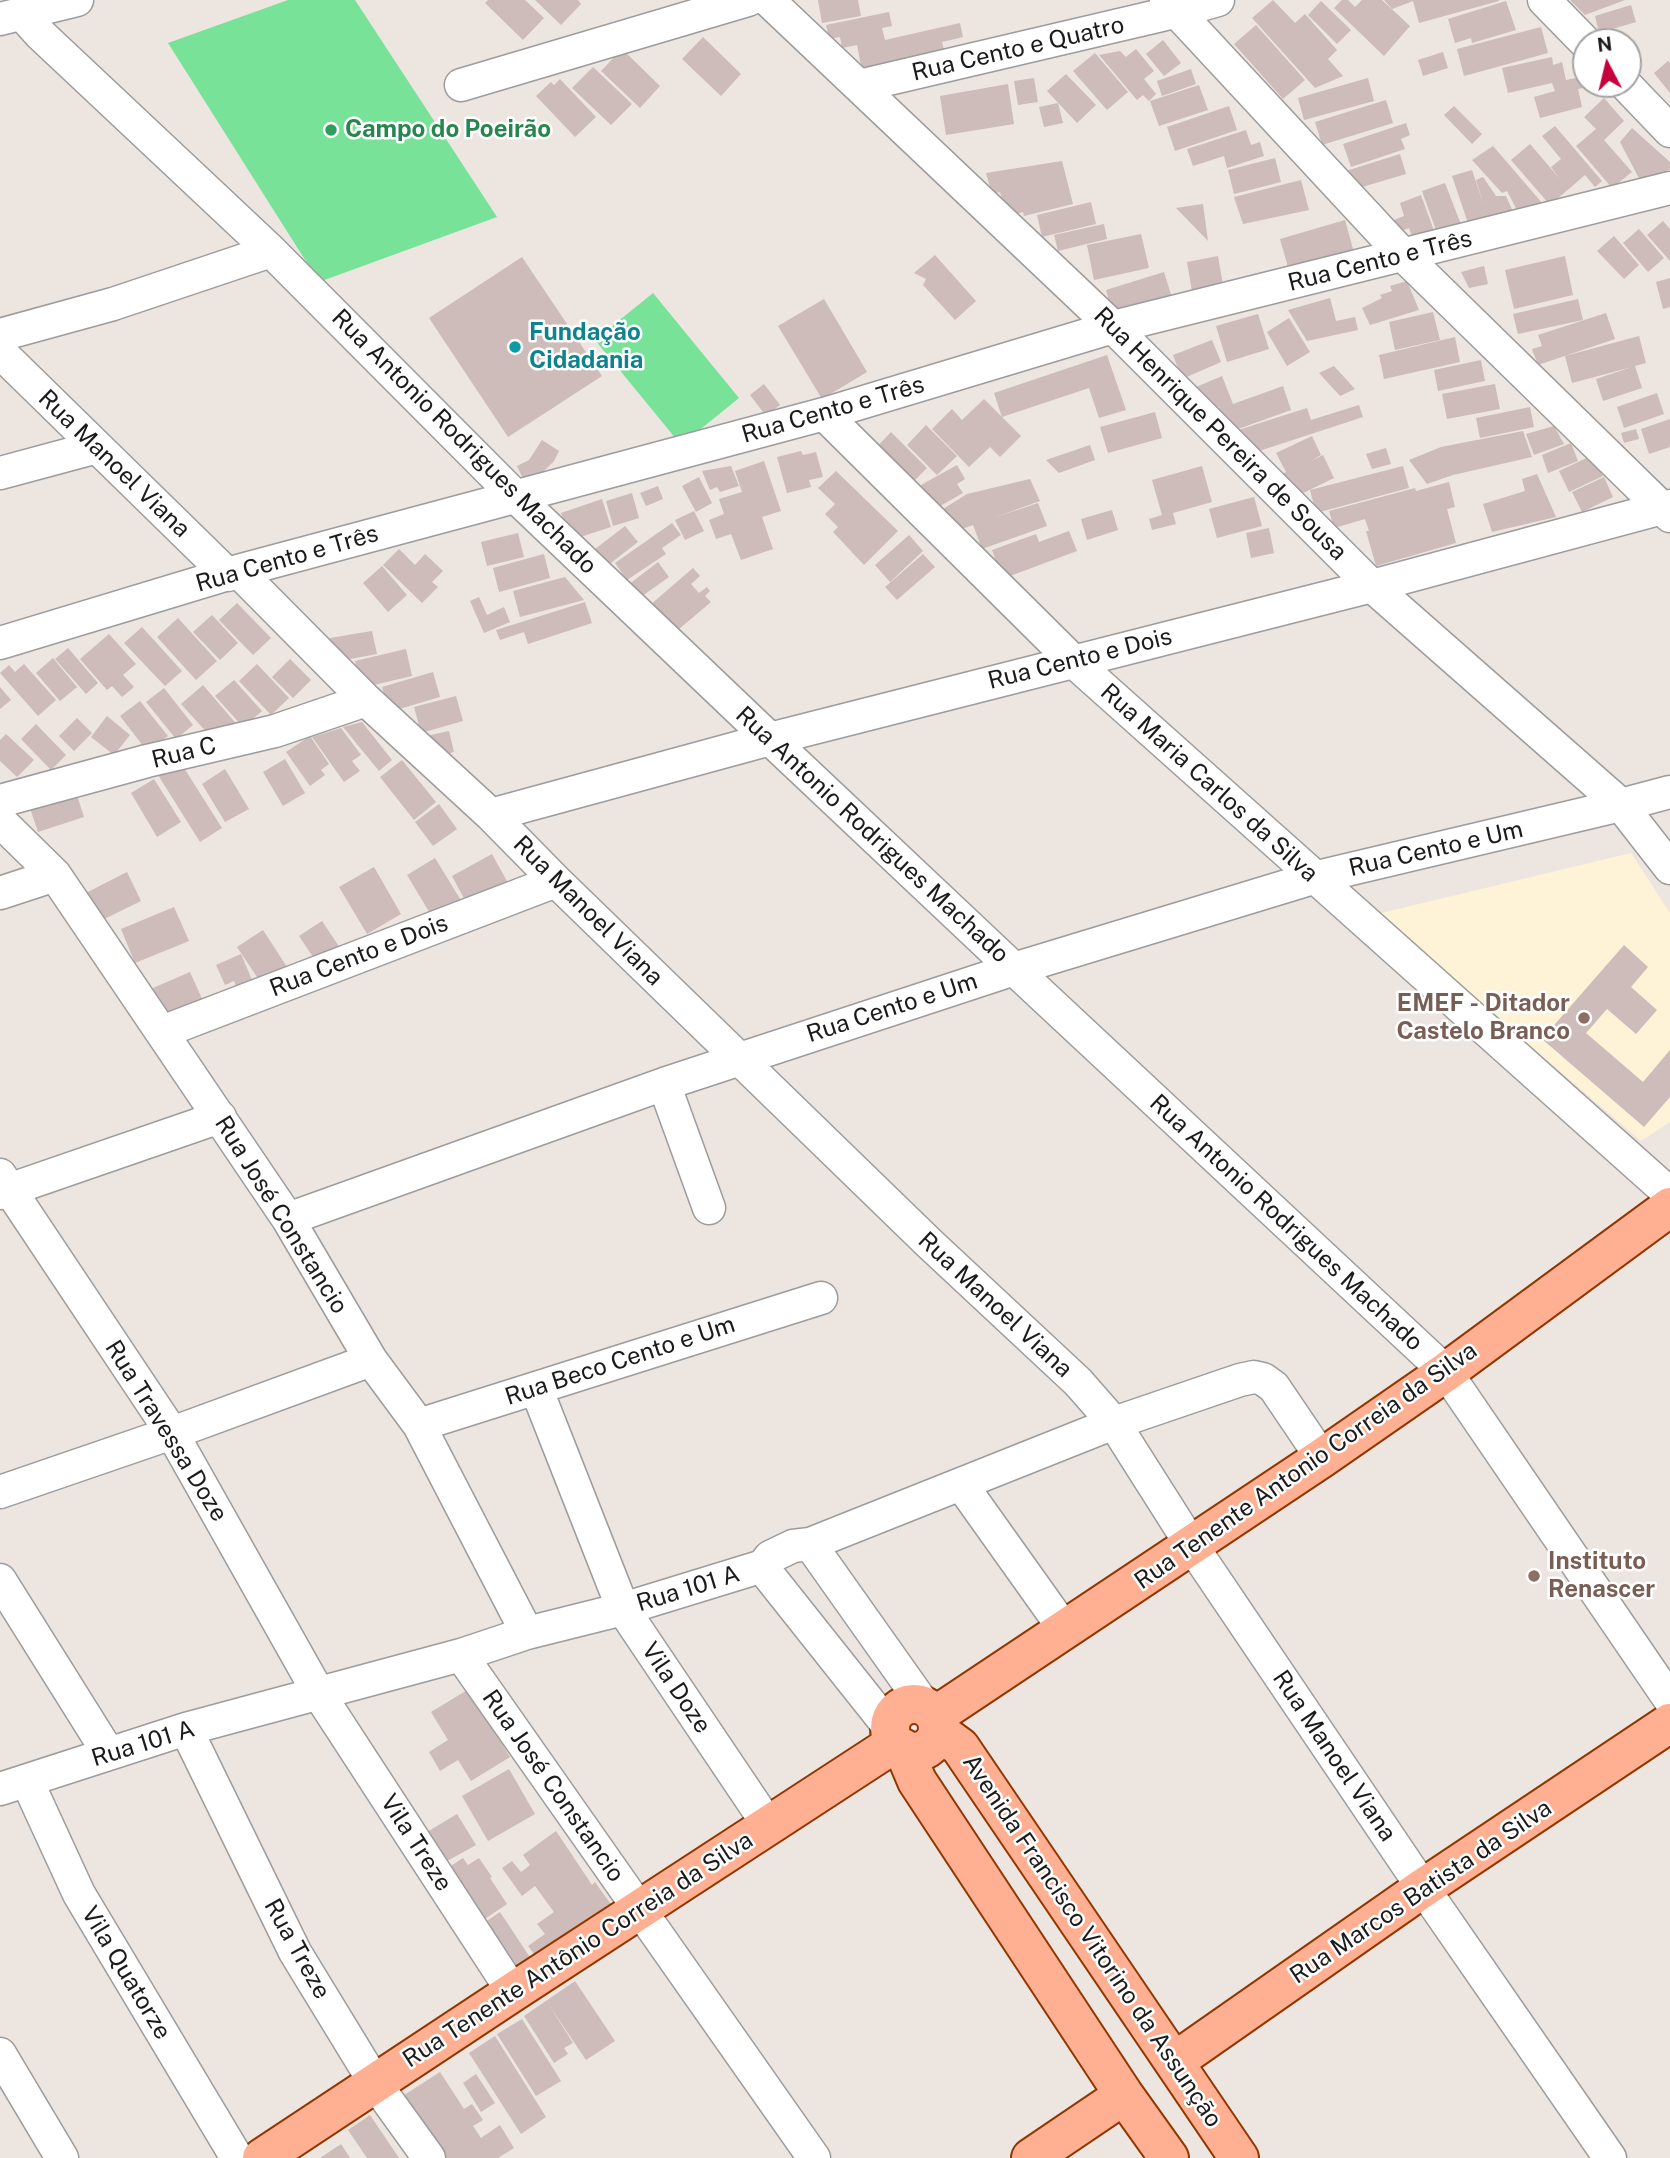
<!DOCTYPE html>
<html>
<head>
<meta charset="utf-8">
<style>
	body { margin:0 }
	#map { position:relative; width:1670px; height:2158px; overflow:hidden; background:#ede5df; font-family:"Public Sans",sans-serif }
	canvas { display:block }
	.north { position:absolute; left:1572px; top:28px; width:70px; height:70px; box-sizing:border-box; background:#fff; border:2px solid #a4a4a4; border-radius:50%; rotate:353deg; font-size:19px; font-weight:700; line-height:28px; text-align:center; color:#1b1b1b }
	.north::after { content:''; display:block; margin:auto; width:24px; height:32px; background:#c6003b; clip-path:polygon(50% 0,100% 100%,50% 72%,0 100%) }
</style>
</head>
<body>
<div id="map">
<canvas width="1670" height="2158"></canvas>
<div class="north">N</div>
</div>
<script>
const g = document.querySelector('canvas').getContext('2d');
g.lineJoin = 'round';
function fill(path, color) { g.fillStyle = color; g.fill(path, 'evenodd'); }
const poly = rows => new Path2D(rows.map(r => 'M' + r).join(''));
function trace(path, color, width, dash) { g.strokeStyle = color; g.lineWidth = width; g.lineCap = dash ? 'butt' : 'round'; g.setLineDash(dash || []); g.stroke(path); }
function label(font, color, halo, rows, align = 'center') {
  g.font = font + ' "Public Sans",sans-serif'; g.lineWidth = 5; g.setLineDash([]); g.textBaseline = 'middle'; g.strokeStyle = halo; g.fillStyle = color; for (const [text, x, y, turn = 0] of rows) {
    g.save(); g.translate(x, y); g.rotate((+turn || 0) * Math.PI / 180); g.textAlign = isNaN(turn) ? turn : align; if (halo) g.strokeText(text, 0, 0); g.fillText(text, 0, 0); g.restore();
  }
}
fill(poly([
	[1631,853,1670,913,1670,1122,1641,1141,1377,914]
]), '#fff3d7');
fill(poly([
	[288,0,355,0,497,217,319,282,168,43],
	[653,293,739,398,681,445,595,340]
]), '#78e299');
fill(poly([
	[488,0,525,0,544,18,523,40,485,3],
	[535,0,578,0,581,4,561,25],
	[818,0,858,0,861,16,822,23],
	[1273,0,1295,23,1305,14,1337,50,1328,59,1343,76,1315,88,1252,18],
	[1342,0,1348,0,1355,7,1362,0,1382,0,1410,26,1384,56,1334,8],
	[1384,0,1499,0,1499,1,1419,23,1413,1,1392,9],
	[1570,0,1625,0,1585,15],
	[1321,1,1351,30,1337,44,1308,15],
	[1506,1,1516,30,1472,43,1471,38,1455,43,1448,19],
	[1631,5,1636,22,1599,33,1595,16],
	[889,12,892,26,882,28,885,40,960,23,963,37,942,42,946,58,863,76,857,45,842,48,840,37,829,39,826,25],
	[1256,25,1305,80,1283,99,1234,44],
	[1541,27,1548,53,1464,76,1457,49],
	[703,37,741,74,721,96,682,59],
	[1163,40,1181,63,1164,76,1146,54],
	[622,49,660,86,640,108,601,71],
	[1136,49,1154,71,1144,79,1156,94,1149,101,1143,95,1137,100,1099,55,1120,51,1126,57],
	[1443,52,1448,68,1423,76,1418,60],
	[1095,53,1128,92,1107,110,1073,71],
	[1552,57,1553,65,1562,62,1566,80,1581,77,1588,87,1578,89,1582,107,1540,118,1534,97,1555,91,1552,83,1508,93,1502,68],
	[1668,61,1670,63,1670,93,1654,73],
	[593,67,632,104,611,125,572,88],
	[1191,69,1196,84,1162,96,1157,81],
	[1066,74,1096,105,1077,123,1047,91],
	[1034,78,1038,102,1018,105,1014,81],
	[1368,78,1374,101,1304,120,1298,98],
	[560,79,596,117,575,137,536,96,551,82,554,85],
	[1008,84,1014,124,946,135,940,96],
	[1199,85,1208,110,1159,126,1150,101],
	[1604,98,1624,121,1604,140,1632,172,1612,188,1576,146,1596,129,1584,117],
	[1386,100,1393,123,1322,145,1315,122],
	[1058,103,1063,123,1044,127,1039,107],
	[1229,106,1237,130,1175,151,1167,127],
	[1454,106,1482,134,1472,144,1444,115],
	[1406,123,1410,135,1401,139,1405,149,1351,167,1343,144],
	[1555,126,1602,181,1595,187,1585,175,1550,205,1511,160,1530,144,1560,179,1551,167,1561,159,1542,136],
	[1632,128,1670,162,1670,169,1642,184,1620,142],
	[1246,130,1251,145,1260,142,1264,156,1227,168,1224,156,1193,166,1187,149],
	[1493,146,1543,204,1520,216,1507,191,1502,193,1472,160],
	[1400,154,1406,174,1352,190,1346,171],
	[1275,158,1281,182,1234,194,1228,170],
	[1062,161,1073,204,1024,216,1023,212,1007,216,1000,192,992,194,986,173],
	[1472,170,1484,206,1476,180,1483,177,1496,196,1506,196,1515,216,1469,226,1452,176],
	[1301,180,1309,210,1243,224,1234,197],
	[1445,183,1462,227,1438,236,1422,191],
	[1421,195,1437,239,1416,247,1409,228,1398,232,1394,220,1404,216,1400,203],
	[1091,202,1096,224,1042,237,1037,215],
	[1203,204,1208,241,1176,208],
	[1345,220,1355,256,1290,274,1280,239],
	[1663,221,1670,229,1670,261,1647,235],
	[1104,224,1107,239,1058,251,1054,235],
	[1639,229,1664,258,1648,272,1623,243],
	[1141,234,1149,268,1094,280,1087,245],
	[1614,236,1639,265,1624,279,1597,251],
	[935,255,976,301,955,320,923,285,926,279,914,273],
	[1218,256,1224,291,1193,297,1187,262],
	[1565,256,1573,295,1514,309,1505,270],
	[522,257,602,376,508,437,429,318],
	[1484,266,1488,284,1469,288,1461,272],
	[1164,272,1174,304,1115,322,1106,290],
	[1670,278,1670,307,1663,309,1656,282],
	[1407,281,1419,310,1370,325,1362,308,1382,298,1380,295,1392,291,1390,286],
	[1330,298,1336,321,1355,317,1358,330,1307,341,1288,310],
	[824,299,867,372,822,399,778,326],
	[1578,299,1583,320,1518,334,1513,314],
	[1433,312,1440,340,1395,350,1389,322],
	[1606,313,1615,339,1538,365,1532,349,1542,346,1538,335],
	[1258,314,1269,349,1227,362,1216,326],
	[1289,318,1310,352,1287,366,1267,332],
	[1639,336,1646,363,1635,366,1642,388,1603,401,1596,379,1632,367,1572,383,1565,356],
	[1455,337,1460,362,1384,379,1379,355],
	[1212,340,1221,362,1182,379,1173,355],
	[1107,355,1126,410,1099,418,1089,388,1002,417,994,393],
	[1481,360,1485,381,1438,391,1434,370],
	[1334,366,1355,389,1340,396,1319,373],
	[1222,376,1233,404,1283,386,1291,410,1230,432,1211,411,1221,407,1210,410,1196,387],
	[764,384,780,405,766,416,750,395],
	[1495,384,1500,409,1447,419,1442,394],
	[1657,393,1664,414,1624,428,1617,407],
	[984,399,1021,436,1000,457,990,447,969,467,932,429,952,409,962,420],
	[1359,405,1363,417,1250,454,1232,432,1307,408,1311,420],
	[1530,407,1534,427,1480,438,1476,418],
	[1155,412,1162,438,1108,453,1100,427],
	[1670,419,1670,447,1649,454,1641,429],
	[926,425,957,456,937,475,907,445],
	[1554,426,1564,444,1534,455,1526,434],
	[1636,429,1639,439,1624,443,1621,433],
	[1523,431,1532,457,1453,475,1427,484,1409,460,1441,447],
	[891,432,927,468,909,486,873,451],
	[1312,436,1321,455,1311,461,1323,455,1334,478,1295,497,1277,476,1286,472,1276,453],
	[542,440,559,451,554,461,544,471,532,481,525,483,517,466,529,460],
	[1571,443,1578,461,1548,473,1542,455],
	[1090,445,1095,460,1059,473,1046,460],
	[1386,448,1391,464,1372,469,1366,454],
	[801,451,803,455,816,452,823,477,809,480,811,487,787,493,777,457],
	[1593,455,1603,476,1569,492,1559,471],
	[764,461,781,511,762,517,773,549,741,560,731,534,716,539,709,520,724,514,719,499,742,492,735,471],
	[957,465,965,479,957,484,963,493,935,509,921,485],
	[731,466,739,486,720,492,717,487,710,490,702,471],
	[1202,466,1212,502,1173,513,1176,524,1152,530,1149,519,1162,515,1152,480],
	[1403,466,1409,488,1316,513,1310,490],
	[836,471,898,531,864,565,833,532,838,527,825,514,835,504,818,488],
	[1537,474,1556,517,1492,532,1483,504,1525,491,1522,479],
	[699,477,712,503,696,512,682,486],
	[1604,477,1613,497,1582,512,1572,492],
	[1030,479,1040,501,993,518,1038,503,1047,526,982,549,973,525,956,531,943,509,967,494],
	[1449,482,1455,507,1447,509,1456,543,1376,566,1366,531,1369,531,1365,519,1334,528,1329,511,1415,488,1416,491],
	[658,486,663,499,646,506,640,493],
	[632,493,639,518,613,526,606,501],
	[1254,497,1262,526,1217,538,1209,509],
	[602,499,611,527,571,540,561,513],
	[1112,510,1118,530,1087,540,1081,519],
	[694,511,704,531,685,540,675,520],
	[672,523,681,535,662,548,666,554,627,580,615,563],
	[625,526,638,542,603,569,590,553],
	[1269,528,1274,553,1251,558,1246,533],
	[1069,531,1077,551,1002,579,992,550,1036,534,1039,542],
	[518,533,524,557,487,566,481,542],
	[909,535,923,551,890,582,875,565],
	[399,549,415,565,425,554,443,571,432,582,438,587,422,603,383,565],
	[544,554,550,578,499,592,493,568],
	[923,554,935,567,897,600,885,587],
	[658,562,669,577,638,599,628,585],
	[382,566,407,595,388,612,363,583],
	[693,568,700,576,691,584,699,593,707,587,710,591,705,596,711,602,672,635,642,612],
	[565,577,584,600,520,617,513,591],
	[479,597,487,615,504,607,510,622,484,633,470,601],
	[585,602,592,623,528,644,524,632,500,640,496,630],
	[237,603,271,638,253,655,219,620],
	[212,615,238,643,220,660,193,632],
	[178,618,217,661,196,680,157,637],
	[142,627,182,671,165,686,124,643],
	[372,631,377,654,334,662,330,638],
	[109,634,136,664,123,675,134,687,122,697,112,686,107,690,80,659],
	[68,648,98,683,86,694,55,659],
	[406,649,412,676,361,688,355,661],
	[53,658,77,687,60,701,36,673],
	[290,659,311,680,293,698,272,677],
	[24,664,56,700,38,716,0,673,9,665,15,672],
	[257,664,289,698,271,715,239,681],
	[433,672,440,697,389,712,382,687],
	[234,680,262,711,243,727,215,696],
	[203,685,239,727,210,736,181,704],
	[0,687,11,700,0,709],
	[164,688,193,725,176,739,146,702],
	[456,696,463,721,421,733,414,707],
	[140,701,168,736,147,751,120,716],
	[107,716,130,735,114,755,91,737],
	[77,718,92,733,74,751,59,736],
	[362,722,392,760,379,771,343,727],
	[36,724,66,755,51,770,21,739],
	[341,728,361,755,352,761,360,771,344,782,312,737],
	[449,731,454,752,431,758,426,736],
	[6,734,34,760,17,777,0,761,0,740],
	[310,736,329,764,321,770,325,775,310,786,286,752],
	[285,759,305,793,283,806,263,772],
	[402,760,436,802,414,820,380,777],
	[184,768,222,828,200,842,158,775],
	[225,769,249,809,225,822,202,784],
	[154,779,181,822,157,837,131,793],
	[75,789,84,817,38,832,29,805],
	[439,804,457,829,433,846,415,822],
	[492,854,508,883,467,904,452,876],
	[435,858,465,907,437,925,407,875],
	[374,867,401,914,367,934,339,887],
	[127,872,141,901,98,922,84,894],
	[174,907,189,941,135,963,121,929],
	[322,921,342,951,319,966,299,936],
	[263,930,287,967,261,983,237,947],
	[1624,945,1648,967,1631,987,1657,1010,1636,1034,1607,1009,1586,1033,1643,1082,1670,1050,1670,1097,1644,1127,1542,1039],
	[241,954,255,987,239,994,234,981,225,985,216,965],
	[190,972,203,1001,166,1017,153,988],
	[469,1689,510,1757,471,1781,458,1760,440,1771,429,1752,448,1740,431,1712],
	[509,1769,535,1814,488,1841,462,1796],
	[457,1814,476,1845,440,1865,422,1835],
	[556,1831,592,1885,595,1882,615,1910,541,1963,528,1946,545,1934,537,1924,554,1912,535,1886,522,1896,502,1868,512,1861,521,1872,530,1865,523,1855],
	[463,1858,468,1865,479,1858,492,1877,490,1878,507,1904,476,1925,440,1873],
	[500,1912,535,1965,511,1981,475,1929],
	[575,1981,615,2041,586,2060,549,2005,573,2043,564,2048,568,2054,554,2063,524,2016],
	[522,2019,561,2081,536,2096,497,2034],
	[495,2036,546,2117,521,2134,469,2053],
	[440,2072,464,2109,472,2104,483,2120,473,2126,481,2138,500,2125,514,2148,498,2158,439,2158,398,2099],
	[476,2074,495,2103,481,2112,463,2083],
	[370,2115,399,2158,367,2158,348,2130],
	[341,2144,350,2158,320,2158]
]), '#cdbcb9');
const minor = poly([
	[768,0,1113,327,1372,586,1621,805,1670,868],
	[1166,0,1403,255,1670,516],
	[1544,0,1586,43],
	[22,14,40,34,271,251,516,497,770,739,1014,969,1446,1372,1670,1700],
	[0,19,77,0],
	[1625,84,1670,131],
	[461,85,748,0],
	[859,86,1179,11,1218,0],
	[0,335,113,304,271,251],
	[0,352,228,575],
	[824,414,1073,661,1670,1194],
	[0,473,97,447],
	[238,571,366,700,491,815,556,881,929,1243,1078,1382,1114,1423,1192,1546,1423,1888,1610,2158],
	[0,643,238,571,824,414,1113,327,1670,188],
	[0,801,147,761,275,731,366,700],
	[491,815,770,739,1372,586,1670,506],
	[0,821,55,875,288,1219,371,1360,419,1425,527,1633],
	[0,893,55,875],
	[162,1032,556,881],
	[664,1084,709,1208],
	[0,1175,172,1433,319,1694,513,1992],
	[0,1193,220,1117],
	[288,1219,664,1084,1014,969,1313,878,1621,805,1670,792],
	[536,1388,623,1609,769,1826],
	[419,1425,821,1298],
	[961,1484,1065,1630],
	[0,1492,172,1433,371,1360],
	[810,1544,924,1705],
	[763,1566,766,1572,890,1728],
	[0,1580,109,1754],
	[461,1655,814,2158],
	[186,1729,295,1952,375,2083,429,2158],
	[27,1781,79,1894,237,2158],
	[0,1789,186,1729,461,1655,527,1633,623,1609,763,1566,770,1557,793,1546,810,1544,1114,1423,1240,1380,1254,1377,1263,1379,1274,1387,1322,1458],
	[0,2054,62,2158]
]);
const major = poly([
	'890 1728a24 24 0 1 1 48 0a24 24 0 1 1-48 0Z',
	[935,1716,1322,1458,1446,1372,1670,1207],
	[938,1731,960,1747,1239,2158],
	[903,1748,917,1781,1124,2095,1169,2158],
	[1174,2062,1423,1888,1670,1723],
	[262,2158,513,1992,895,1743],
	[1031,2158,1124,2095]
]);
trace(minor, '#9c9c9c', 35);
trace(major, '#923600', 42);
trace(minor, '#fff', 32);
trace(major, '#ffb093', 38);
for (const [x, y, r, color] of [
	[331,130,7,"#2e9e5b"],
	[515,347,7,"#0f9aa8"],
	[1584,1018,7,"#8d6e63"],
	[1534,1576,7,"#8d6e63"]
]) { const dot = new Path2D(); dot.arc(x, y, r, 0, 2 * Math.PI); g.fillStyle = color; g.fill(dot); trace(dot, '#fff', 2.5); }
label('24px', '#1b1b1b', '#fff', [
	["Rua Cento e Quatro",1018,49,-13],
	["Rua Cento e Três",1380,261,-14],
	["Rua Cento e Três",833,410,-16],
	["Rua Henrique Pereira de Sousa",1220,434,45],
	["Rua Antonio Rodrigues Machado",464,442,45],
	["Rua Manoel Viana",114,464,44],
	["Rua Cento e Três",287,559,-16],
	["Rua Cento e Dois",1080,659,-14],
	["Rua C",184,753,-14],
	["Rua Maria Carlos da Silva",1209,783,42],
	["Rua Antonio Rodrigues Machado",872,835,43],
	["Rua Cento e Um",1436,849,-13],
	["Rua Manoel Viana",588,911,45],
	["Rua Cento e Dois",359,956,-21],
	["Rua Cento e Um",892,1008,-18],
	["Rua José Constancio",281,1215,58],
	["Rua Antonio Rodrigues Machado",1286,1223,43],
	["Rua Manoel Viana",995,1305,43],
	["Rua Beco Cento e Um",620,1361,-18],
	["Rua Travessa Doze",166,1431,58],
	["Rua Tenente Antonio Correia da Silva",1306,1466,-35],
	["Rua 101 A",688,1589,-17],
	["Vila Doze",676,1688,56],
	["Rua 101 A",143,1744,-17],
	["Rua Manoel Viana",1334,1756,56],
	["Rua José Constancio",553,1786,55],
	["Vila Treze",416,1843,57],
	["Rua Marcos Batista da Silva",1421,1892,-34],
	["Avenida Francisco Vitorino da Assunção",1092,1941,56],
	["Rua Treze",297,1949,61],
	["Rua Tenente Antônio Correia da Silva",578,1950,-33],
	["Vila Quatorze",126,1973,59]
]);
label('bold 24px', '#27864d', '#fff', [
	["Campo do Poeirão",345,130]
], 'left');
label('bold 24px', '#0d838f', '#fff', [
	["Fundação",529,333],
	["Cidadania",529,361]
], 'left');
label('bold 24px', '#785e54', '#fff', [
	["EMEF - Ditador",1570,1004],
	["Castelo Branco",1570,1032],
	["Instituto",1548,1562,"left"],
	["Renascer",1548,1590,"left"]
], 'right');
</script>
</body>
</html>
